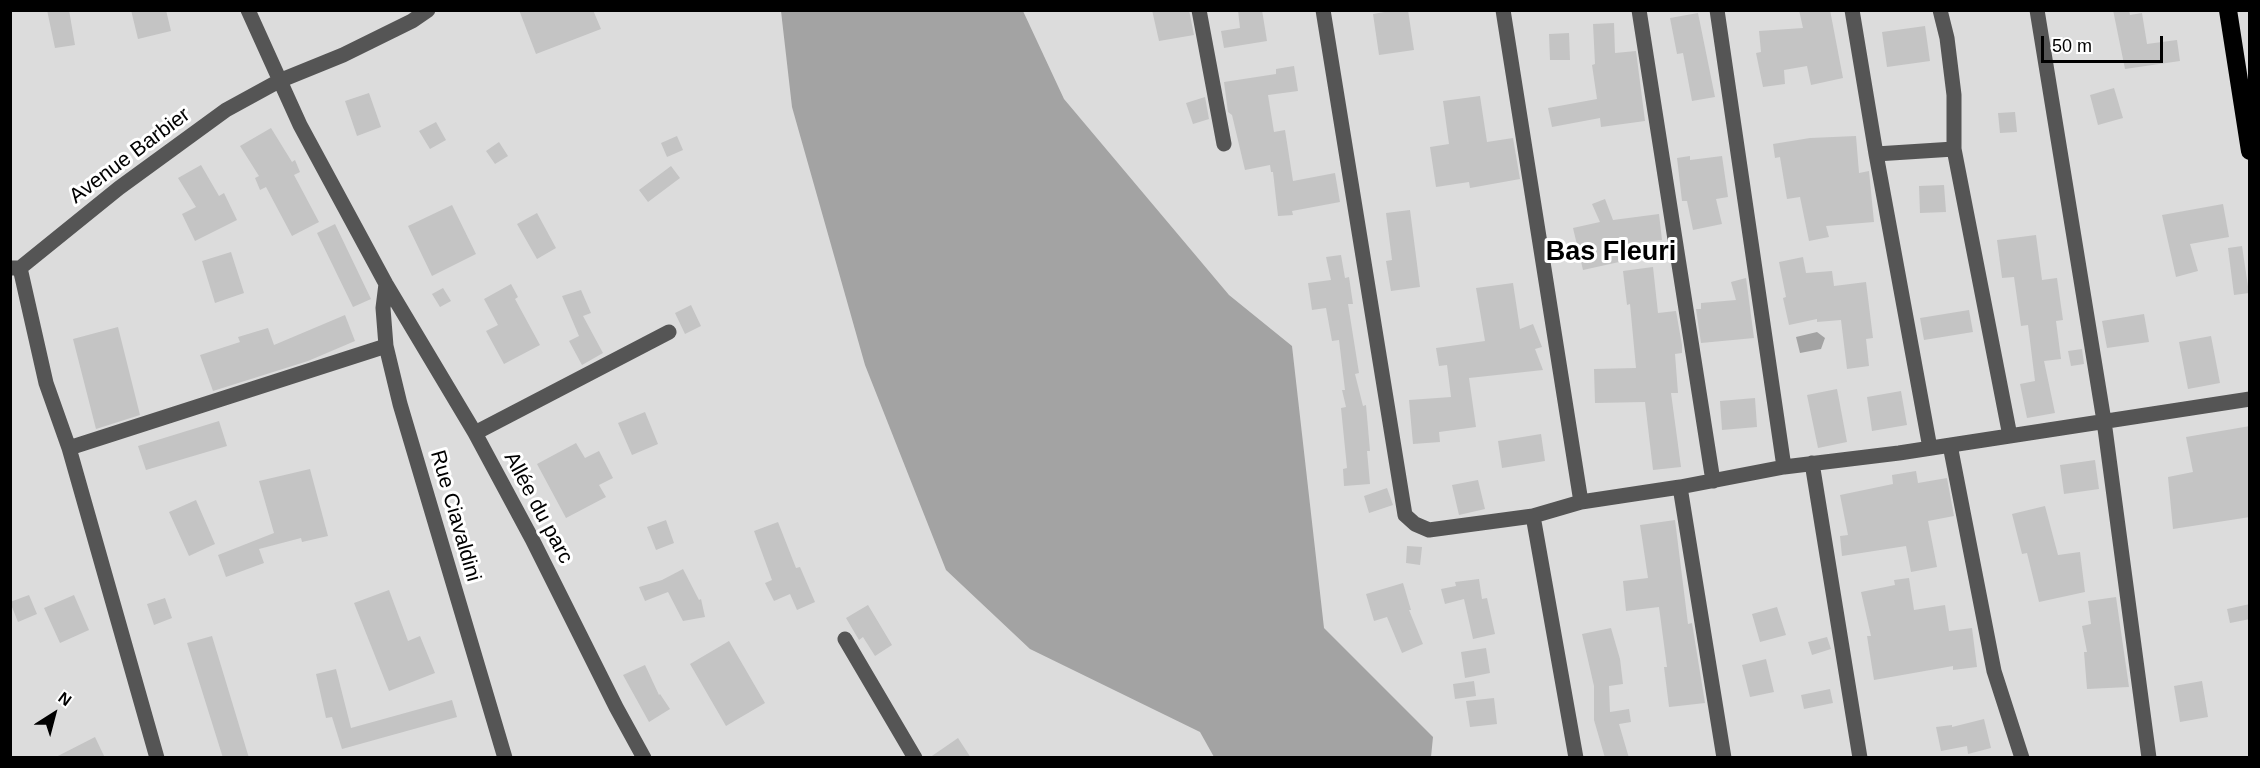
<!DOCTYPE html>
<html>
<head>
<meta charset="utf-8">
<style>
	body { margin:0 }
	#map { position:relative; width:2260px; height:768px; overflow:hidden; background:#fff; font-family:Helvetica,sans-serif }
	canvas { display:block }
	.frame { position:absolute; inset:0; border:12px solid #000; pointer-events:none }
	.north { position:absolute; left:24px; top:684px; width:60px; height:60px; -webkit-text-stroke:4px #fff; paint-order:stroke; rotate:36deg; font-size:16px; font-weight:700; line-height:24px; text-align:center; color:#000 }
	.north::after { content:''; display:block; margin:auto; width:21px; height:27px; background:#000; clip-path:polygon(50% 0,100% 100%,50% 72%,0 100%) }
	.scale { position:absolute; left:2041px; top:36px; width:122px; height:27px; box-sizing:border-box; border:3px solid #000; border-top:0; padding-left:8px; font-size:18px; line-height:21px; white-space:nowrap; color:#000; -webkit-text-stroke:4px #fff; paint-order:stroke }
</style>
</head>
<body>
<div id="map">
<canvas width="2260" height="768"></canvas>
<div class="frame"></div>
<div class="north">N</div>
<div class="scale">50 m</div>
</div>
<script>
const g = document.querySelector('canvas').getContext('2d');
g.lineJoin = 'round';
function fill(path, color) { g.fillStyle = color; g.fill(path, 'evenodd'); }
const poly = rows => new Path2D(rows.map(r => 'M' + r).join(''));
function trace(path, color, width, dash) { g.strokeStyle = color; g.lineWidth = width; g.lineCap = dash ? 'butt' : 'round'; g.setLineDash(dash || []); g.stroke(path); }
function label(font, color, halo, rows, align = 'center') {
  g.font = font + ' Helvetica,sans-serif'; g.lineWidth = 6; g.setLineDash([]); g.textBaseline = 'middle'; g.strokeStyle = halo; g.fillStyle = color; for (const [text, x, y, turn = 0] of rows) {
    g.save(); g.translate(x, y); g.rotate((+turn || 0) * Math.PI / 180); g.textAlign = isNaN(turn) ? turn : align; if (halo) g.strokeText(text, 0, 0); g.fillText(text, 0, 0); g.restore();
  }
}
fill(poly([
	[11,11,2249,11,2249,757,11,757]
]), '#dcdcdc');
fill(poly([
	[781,11,1023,11,1064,99,1229,295,1292,346,1324,628,1433,737,1431,757,1214,757,1200,732,1030,649,946,570,865,365,792,107],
	[1817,332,1825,338,1821,349,1800,353,1796,337]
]), '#a3a3a3');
fill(poly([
	[47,10,69,10,75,45,55,48],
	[131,10,166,10,171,31,138,39],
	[519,10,593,10,601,29,536,54],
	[1152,10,1189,10,1194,35,1159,41],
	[1238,10,1262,10,1267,41,1224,48,1221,31,1240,28],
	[1396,10,1408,10,1414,50,1379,55,1373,14],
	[1799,10,1830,10,1843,78,1811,85,1807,66,1784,70,1785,84,1763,87,1756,53,1761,52,1759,31,1803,28],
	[2113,10,2129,10,2130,15,2142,13,2147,44,2177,40,2180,61,2125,69],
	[1698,13,1715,97,1692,101,1683,53,1677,54,1670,18],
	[1614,23,1615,53,1636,51,1645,121,1601,127,1600,118,1552,127,1548,108,1597,99,1592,65,1595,64,1593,24],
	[1925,26,1930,61,1887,67,1882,32],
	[1569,33,1570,60,1550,60,1549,34],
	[1294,66,1298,91,1268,95,1274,132,1285,130,1293,181,1335,173,1340,202,1292,211,1293,215,1278,216,1273,172,1271,172,1270,165,1245,170,1232,115,1228,112,1224,82,1276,74,1276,69],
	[2114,88,2123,118,2098,125,2090,95],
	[369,93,381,127,357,136,345,101],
	[1480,96,1487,142,1513,138,1520,179,1470,188,1469,182,1436,187,1430,147,1449,144,1443,101],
	[1205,97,1209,119,1193,124,1186,103],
	[2015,112,2017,132,2000,133,1998,113],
	[436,122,446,140,430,149,419,131],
	[271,128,292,162,295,160,300,172,294,175,319,222,292,236,266,187,260,190,255,178,259,176,240,146],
	[677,136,683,150,667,157,661,143],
	[1856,136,1859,173,1869,171,1874,222,1826,226,1829,237,1809,241,1800,197,1787,199,1780,157,1775,158,1773,144,1810,138],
	[499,142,508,156,495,164,486,151],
	[1690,156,1690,160,1722,156,1728,197,1716,199,1722,224,1693,230,1687,201,1682,201,1677,158],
	[201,165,219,196,224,193,237,220,195,241,182,214,196,207,178,178],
	[671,166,680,178,648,202,639,190],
	[1944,185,1946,212,1920,213,1919,186],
	[1605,199,1613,220,1659,214,1662,240,1615,245,1619,262,1583,270,1573,228,1600,222,1592,204],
	[2223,204,2229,237,2190,244,2198,271,2176,277,2162,215],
	[452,205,476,254,432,276,408,226],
	[1410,210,1420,287,1391,291,1386,261,1392,260,1386,213],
	[537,213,556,248,537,259,517,224],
	[335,224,371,299,353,307,317,233],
	[2036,235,2042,280,2057,278,2063,320,2056,321,2061,359,2044,361,2055,413,2027,418,2020,384,2035,381,2028,325,2021,326,2014,277,2002,278,1997,240],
	[2242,246,2249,293,2234,295,2228,248],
	[231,252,244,293,215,303,202,261],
	[1341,255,1345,278,1349,277,1353,304,1348,304,1359,373,1355,374,1363,406,1366,405,1370,451,1367,451,1370,484,1344,486,1343,469,1347,468,1341,408,1346,407,1342,390,1345,390,1339,340,1332,341,1326,308,1312,310,1308,283,1331,280,1326,257],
	[1803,257,1806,273,1832,271,1834,286,1866,282,1873,338,1866,339,1869,366,1847,369,1841,320,1817,322,1817,319,1789,325,1783,298,1786,297,1779,262],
	[1653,267,1658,313,1676,311,1682,345,1682,353,1675,354,1678,393,1671,393,1681,467,1653,470,1645,402,1595,403,1594,369,1636,368,1630,304,1627,305,1623,271],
	[1746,278,1754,338,1701,343,1696,309,1701,309,1701,303,1736,300,1731,282],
	[1513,283,1520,329,1533,324,1542,347,1535,349,1543,370,1469,378,1476,427,1439,432,1440,442,1413,444,1409,400,1451,397,1447,365,1439,366,1436,348,1485,341,1476,288],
	[511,284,518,297,515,299,540,345,504,364,486,331,498,325,484,299],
	[443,288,451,301,440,307,432,294],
	[581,290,591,313,583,316,603,353,582,365,569,341,579,336,562,296],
	[691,305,701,326,685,334,675,313],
	[1969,310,1973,332,1924,340,1920,318],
	[2144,314,2149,342,2107,348,2102,321],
	[345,315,355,341,308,361,213,391,200,355,240,342,238,337,268,328,274,345],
	[118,327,140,415,96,429,73,339],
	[2211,336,2220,383,2188,389,2179,342],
	[2082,349,2084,364,2071,366,2068,351],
	[1837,389,1847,442,1818,448,1807,395],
	[1901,391,1907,425,1872,431,1867,397],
	[1755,398,1757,427,1722,430,1720,401],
	[645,412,658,444,632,455,618,423],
	[219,421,227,446,146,470,138,446],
	[2250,426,2250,517,2173,529,2168,477,2193,472,2186,437],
	[1541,434,1545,461,1502,468,1498,441],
	[576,443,585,458,599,451,613,478,599,485,606,497,566,518,537,464],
	[2095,460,2099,489,2064,494,2060,465],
	[310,469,328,536,302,542,301,538,259,549,264,563,226,577,218,555,274,533,259,481],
	[1916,471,1918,483,1947,478,1954,516,1928,521,1937,567,1911,572,1906,546,1842,556,1840,536,1848,535,1840,495,1893,484,1892,475],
	[1478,480,1485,509,1459,515,1452,485],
	[1387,488,1393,505,1369,513,1364,496],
	[196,500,215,544,189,556,169,512],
	[2045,506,2058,555,2080,552,2085,592,2039,602,2027,553,2022,554,2012,514],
	[666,520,674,543,656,550,647,527],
	[1675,520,1688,624,1692,623,1705,703,1669,707,1664,667,1667,667,1659,607,1626,611,1623,581,1648,578,1640,525],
	[778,522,796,568,800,567,815,602,797,610,790,594,774,601,765,583,772,580,754,531],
	[1407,546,1422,547,1420,565,1406,563],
	[683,569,699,600,701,599,705,617,683,621,668,592,645,601,639,587,662,580],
	[1909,578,1914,610,1945,605,1949,631,1972,628,1977,667,1953,670,1953,666,1874,680,1867,636,1871,636,1861,592,1895,585,1894,580],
	[1479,579,1482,599,1487,598,1495,634,1473,639,1464,599,1445,604,1441,589,1456,586,1455,582],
	[1403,583,1411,610,1409,610,1423,644,1402,653,1387,617,1374,621,1366,594],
	[389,590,408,641,420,636,435,673,389,691,354,603],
	[29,595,37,614,18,622,10,602],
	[74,595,89,630,60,643,44,608],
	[2116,597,2129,687,2087,689,2084,652,2087,652,2082,626,2091,624,2088,601],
	[165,598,172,618,154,625,147,604],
	[2250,604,2250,619,2230,623,2227,609],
	[868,605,892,645,875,656,863,637,859,640,846,618],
	[1777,607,1786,635,1760,642,1752,614],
	[1611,628,1620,659,1623,684,1609,686,1610,712,1629,709,1631,722,1619,724,1629,758,1605,758,1594,720,1594,686,1582,634],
	[212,636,249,758,223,758,187,643],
	[1827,637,1831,649,1812,655,1808,642],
	[729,641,765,703,726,726,690,664],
	[1486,648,1490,673,1465,678,1461,652],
	[1766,659,1774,692,1750,697,1742,665],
	[645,665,659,695,660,694,670,709,649,722,623,675],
	[336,669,351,728,452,700,457,717,342,749,332,717,326,718,316,674],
	[1474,681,1476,696,1455,699,1453,684],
	[2202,681,2208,717,2180,722,2174,686],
	[1830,689,1833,703,1804,709,1801,695],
	[1494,698,1497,724,1470,727,1466,701],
	[1984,719,1991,748,1968,754,1967,746,1941,751,1936,727,1952,725,1952,727],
	[95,737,105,758,54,758],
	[958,738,971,758,929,758]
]), '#c4c4c4');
trace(poly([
	[248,10,300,125,386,284,475,433,532,539,616,707,644,758],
	[1199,10,1224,144],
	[1323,10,1405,515,1415,524,1429,530,1533,516,1581,502,1680,487,1784,467,1899,453,2250,399],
	[1503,10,1581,502],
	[1639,10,1713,481],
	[1717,10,1784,467],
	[1852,10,1876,154,1930,448],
	[1940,10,1947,38,1954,95,1954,149],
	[2037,10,2104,421,2149,758],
	[1876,154,1954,149,2010,436],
	[10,268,20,268,119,188,226,110,279,81,343,55,412,21,428,10],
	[20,268,46,383,69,448,157,758],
	[386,284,383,308,386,346,400,404,505,758],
	[475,433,669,332],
	[1950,445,1994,671,2022,758],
	[69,448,386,346],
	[1812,463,1860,758],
	[1680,487,1724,758],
	[1533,516,1576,758],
	[845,639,915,758]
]), '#555', 15);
trace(poly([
	[2228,10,2250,151]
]), '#000', 18);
label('21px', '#000', '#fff', [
	["Avenue Barbier",130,156,-37],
	["Allée du parc",538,508,62],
	["Rue Ciavaldini",455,516,74]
]);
label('bold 27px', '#000', '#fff', [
	["Bas Fleuri",1611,253]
]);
</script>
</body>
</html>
